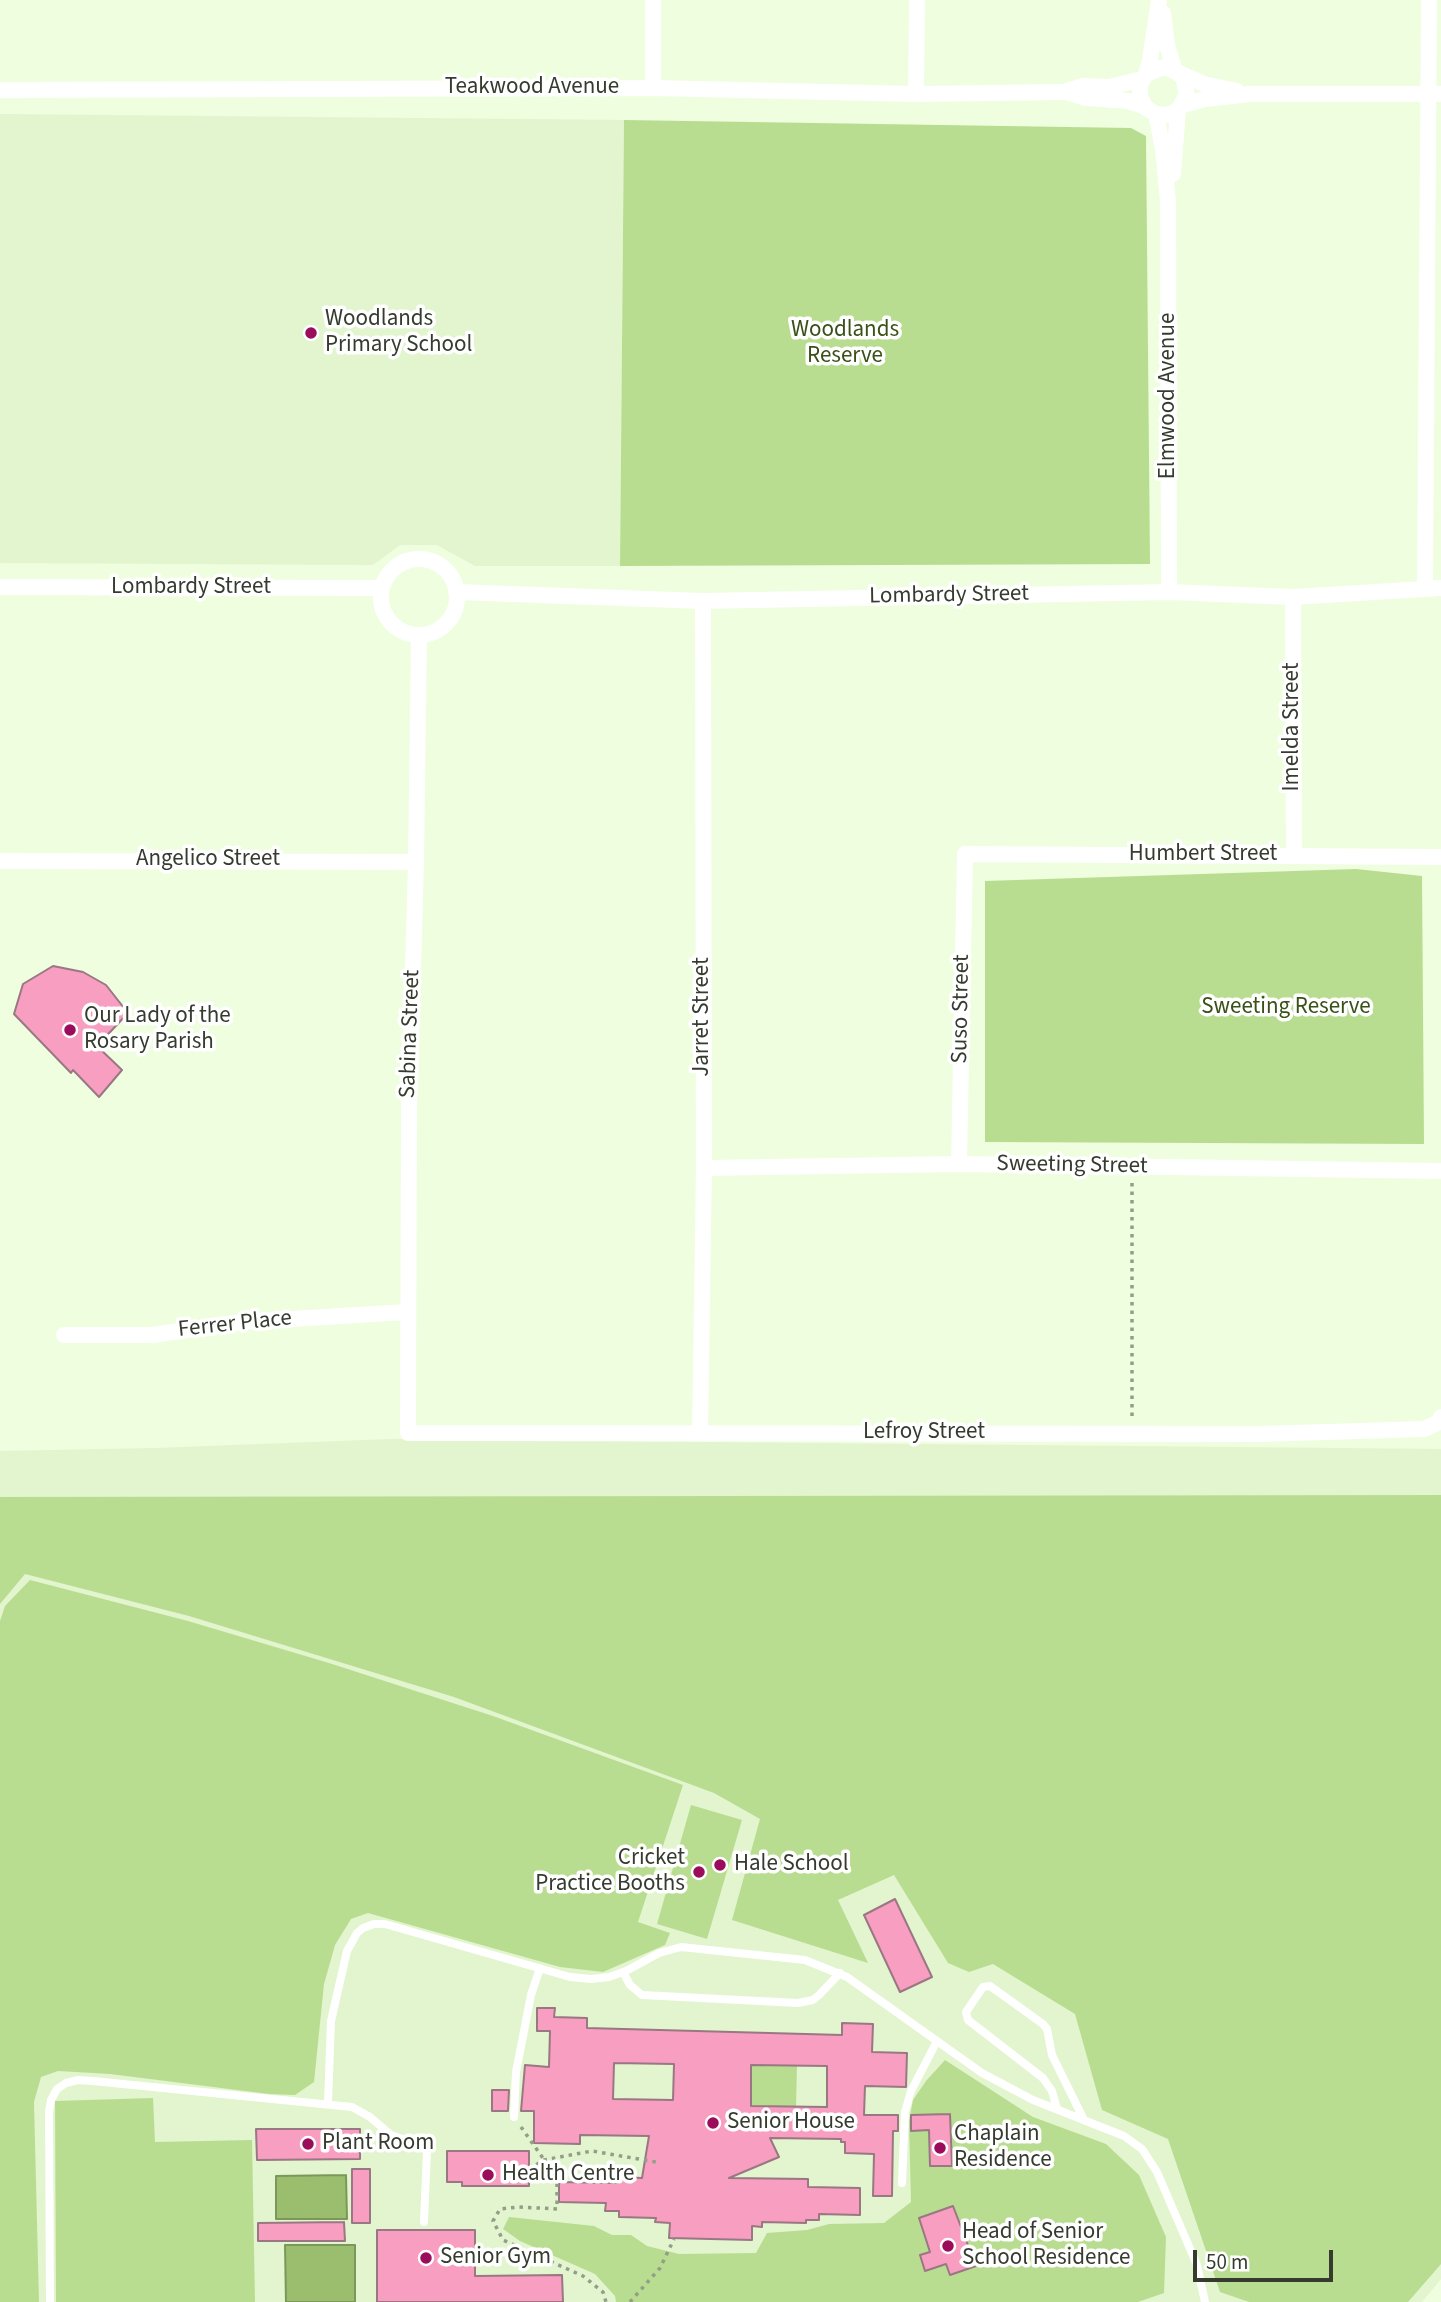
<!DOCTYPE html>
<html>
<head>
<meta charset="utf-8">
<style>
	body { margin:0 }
	#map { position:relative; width:1441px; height:2302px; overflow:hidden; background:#eefede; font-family:"Source Sans 3",sans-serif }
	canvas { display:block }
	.scale { position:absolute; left:1193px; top:2250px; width:140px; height:32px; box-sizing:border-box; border:4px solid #353c2f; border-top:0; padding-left:9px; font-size:21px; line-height:24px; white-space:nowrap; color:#353c2f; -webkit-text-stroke:5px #fff; paint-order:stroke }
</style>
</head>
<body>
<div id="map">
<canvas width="1441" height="2302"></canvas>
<div class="scale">50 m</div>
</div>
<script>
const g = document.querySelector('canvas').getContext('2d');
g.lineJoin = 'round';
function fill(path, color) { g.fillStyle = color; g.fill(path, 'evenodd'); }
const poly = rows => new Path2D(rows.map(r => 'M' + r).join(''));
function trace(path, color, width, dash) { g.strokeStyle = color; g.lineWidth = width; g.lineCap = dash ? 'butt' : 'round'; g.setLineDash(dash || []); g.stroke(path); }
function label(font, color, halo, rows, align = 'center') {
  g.font = font + ' "Source Sans 3",sans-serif'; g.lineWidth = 7; g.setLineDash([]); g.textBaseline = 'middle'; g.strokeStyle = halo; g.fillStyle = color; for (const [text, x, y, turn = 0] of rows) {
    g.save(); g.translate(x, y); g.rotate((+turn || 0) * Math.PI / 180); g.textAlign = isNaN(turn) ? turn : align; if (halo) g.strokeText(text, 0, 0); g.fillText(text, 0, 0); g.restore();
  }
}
fill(poly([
	[0,114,624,120,620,566,475,566,437,545,400,545,373,565,0,563],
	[393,1439,1441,1449,1441,2279,1422,2302,0,2302,0,1451,155,1448]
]), '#e2f5ce');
fill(poly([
	[624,120,1131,128,1146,136,1150,564,620,566],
	[1356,869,1422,876,1424,1144,985,1142,985,881],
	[1441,1495,1441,2264,1408,2302,1249,2302,1220,2292,1168,2139,1102,2110,1075,2014,993,1964,969,1972,948,1963,894,1875,838,1900,868,1963,732,1920,760,1819,714,1793,454,1697,189,1616,25,1574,0,1604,0,1497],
	[30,1580,188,1621,329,1663,493,1716,683,1785,638,1922,670,1933,665,1945,603,1972,560,1967,368,1913,351,1919,335,1945,324,1984,314,2082,295,2095,269,2094,110,2074,58,2071,41,2077,34,2102,39,2302,0,2302,0,1621,5,1606],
	[691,1805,742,1820,707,1939,657,1924],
	[945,2060,1033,2117,1106,2144,1139,2175,1166,2237,1164,2293,1138,2302,616,2302,615,2296,595,2274,520,2241,503,2229,509,2217,594,2226,612,2235,631,2235,647,2246,679,2254,756,2253,767,2233,807,2230,829,2224,884,2223,911,2202,909,2121,913,2100,926,2081],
	[751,2065,797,2066,796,2107,751,2106],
	[153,2098,155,2142,252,2140,255,2302,56,2302,55,2101]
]), '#b9dd90');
const water = poly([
	[346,2175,347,2219,276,2219,276,2176,346,2175],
	[285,2245,355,2245,355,2302,286,2302,285,2245]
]);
fill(water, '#9abe6e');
trace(water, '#7c975b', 2);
const building = poly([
	[53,966,83,972,106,985,128,1013,97,1046,122,1070,99,1097,73,1070,71,1073,14,1014,23,984,53,966],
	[895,1899,932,1977,900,1992,864,1915,895,1899],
	[537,2008,555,2008,554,2017,587,2018,587,2028,842,2035,842,2023,873,2024,872,2052,907,2053,906,2087,865,2086,864,2115,898,2115,898,2131,893,2131,892,2196,873,2196,874,2154,845,2153,845,2142,841,2142,841,2139,770,2138,779,2157,729,2178,808,2179,808,2187,860,2188,860,2215,819,2214,819,2220,806,2220,806,2223,762,2222,762,2227,752,2226,752,2240,669,2238,670,2223,655,2222,656,2218,619,2217,619,2211,605,2211,606,2203,559,2202,559,2182,618,2183,618,2177,642,2178,649,2136,580,2135,580,2144,534,2143,534,2111,521,2111,525,2065,549,2067,550,2031,537,2031,537,2008],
	[614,2063,674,2064,673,2100,613,2099,614,2063],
	[751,2065,827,2066,827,2107,751,2106,751,2065],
	[492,2090,509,2090,508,2111,492,2111,492,2090],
	[950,2114,952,2166,930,2166,929,2130,911,2131,911,2115,950,2114],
	[256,2129,360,2129,360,2159,257,2160,256,2129],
	[447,2151,529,2151,529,2186,462,2186,462,2182,447,2182,447,2151],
	[352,2169,370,2169,370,2223,352,2223,352,2169],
	[953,2206,976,2266,950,2275,946,2264,925,2271,920,2255,930,2252,919,2218,953,2206],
	[344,2222,345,2241,258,2241,258,2223,344,2222],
	[377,2230,475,2230,475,2276,562,2275,563,2302,377,2302,377,2230]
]);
fill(building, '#f89ec0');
trace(building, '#997783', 2);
trace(poly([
	[1132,1183,1132,1417],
	[521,2127,557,2178,557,2209,519,2207,500,2209,493,2221,503,2240,583,2276,603,2292,606,2302],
	[529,2169,544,2160,592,2151,656,2162],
	[630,2302,660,2268,674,2239]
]), '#939e88', 3.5, [3.5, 5]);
trace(poly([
	[623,1972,630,1985,642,1995,798,2003,813,2000,819,1995,840,1973],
	[328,2103,331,2021,347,1951,357,1933,363,1928,374,1924,385,1924,570,1977,591,1979,609,1977,626,1971,659,1953,681,1947,805,1960,847,1977,982,2073,1033,2100,1124,2136,1142,2149,1157,2172,1197,2265,1205,2302],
	[1057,2109,1052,2091,1043,2078,968,2020,966,2012,983,1987,990,1986,1043,2024,1047,2029,1052,2055,1084,2120],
	[514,2117,516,2072,531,1995,540,1968],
	[902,2183,905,2112,911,2091,937,2041],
	[50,2302,49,2112,51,2100,57,2089,66,2083,78,2080,93,2081,352,2107,370,2117,391,2135,419,2145,427,2151,424,2222]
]), '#fff', 8);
trace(poly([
	[1163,13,1167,45,1175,71],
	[1179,73,1204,84,1237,91],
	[1146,74,1164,67,1175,71,1183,77,1187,95,1178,110,1168,115,1156,114,1146,108,1140,97,1140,85,1146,74,1150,60,1159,0],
	[653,88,653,0],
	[0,90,653,88,916,94,1064,92,1083,86,1109,87,1143,79],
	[1067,92,1086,98,1128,101,1144,106],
	[916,94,917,0],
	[1183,105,1205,99,1250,94,1441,94],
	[1156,114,1163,150,1168,200,1169,592],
	[1173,174,1178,110],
	'381 597a38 38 0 1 1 76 0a38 38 0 1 1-76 0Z',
	[0,587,382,588],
	[1425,588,1429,0],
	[456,592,703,601,1169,592,1293,597,1441,588],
	[1293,597,1294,856],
	[419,635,416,862,409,1110,408,1433,1260,1434,1424,1429,1439,1422,1441,1417],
	[0,861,416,862],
	[959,1164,965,854,1441,857],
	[704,1168,959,1164,1441,1171],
	[64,1335,152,1335,242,1322,407,1312],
	[700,1432,704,1168,703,601]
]), '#fff', 16);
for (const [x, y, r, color] of [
	[311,333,7,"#9b0c5b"],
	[70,1030,7,"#9b0c5b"],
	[720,1865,7,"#9b0c5b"],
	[699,1872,7,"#9b0c5b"],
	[713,2123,7,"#9b0c5b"],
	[308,2144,7,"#9b0c5b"],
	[940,2148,7,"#9b0c5b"],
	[488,2175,7,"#9b0c5b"],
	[948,2246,7,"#9b0c5b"],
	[426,2258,7,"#9b0c5b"]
]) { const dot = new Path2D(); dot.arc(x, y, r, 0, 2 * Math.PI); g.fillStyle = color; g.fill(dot); trace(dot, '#fff', 2.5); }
label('23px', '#353c2f', '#fff', [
	["Teakwood Avenue",532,88],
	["Elmwood Avenue",1169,396,-90],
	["Lombardy Street",191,588],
	["Lombardy Street",949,596,-1],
	["Imelda Street",1293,727,-90],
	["Humbert Street",1203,855],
	["Angelico Street",208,860],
	["Suso Street",962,1009,-89],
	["Jarret Street",703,1017,-90],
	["Sabina Street",411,1034,-88],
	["Sweeting Street",1072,1166,1],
	["Ferrer Place",235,1325,-6],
	["Lefroy Street",924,1433]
]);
label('23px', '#353c2f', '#fff', [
	["Woodlands",325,320],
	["Primary School",325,346],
	["Our Lady of the",84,1017],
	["Rosary Parish",84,1043],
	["Cricket",685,1859,"right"],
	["Practice Booths",685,1885,"right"],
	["Hale School",734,1865],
	["Senior House",727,2123],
	["Chaplain",954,2135],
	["Residence",954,2161],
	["Plant Room",322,2144],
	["Health Centre",502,2175],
	["Head of Senior",962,2233],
	["School Residence",962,2259],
	["Senior Gym",440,2258]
], 'left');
label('23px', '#395118', '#fff', [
	["Woodlands",845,331],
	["Reserve",845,357],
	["Sweeting Reserve",1286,1008]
]);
</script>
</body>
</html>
